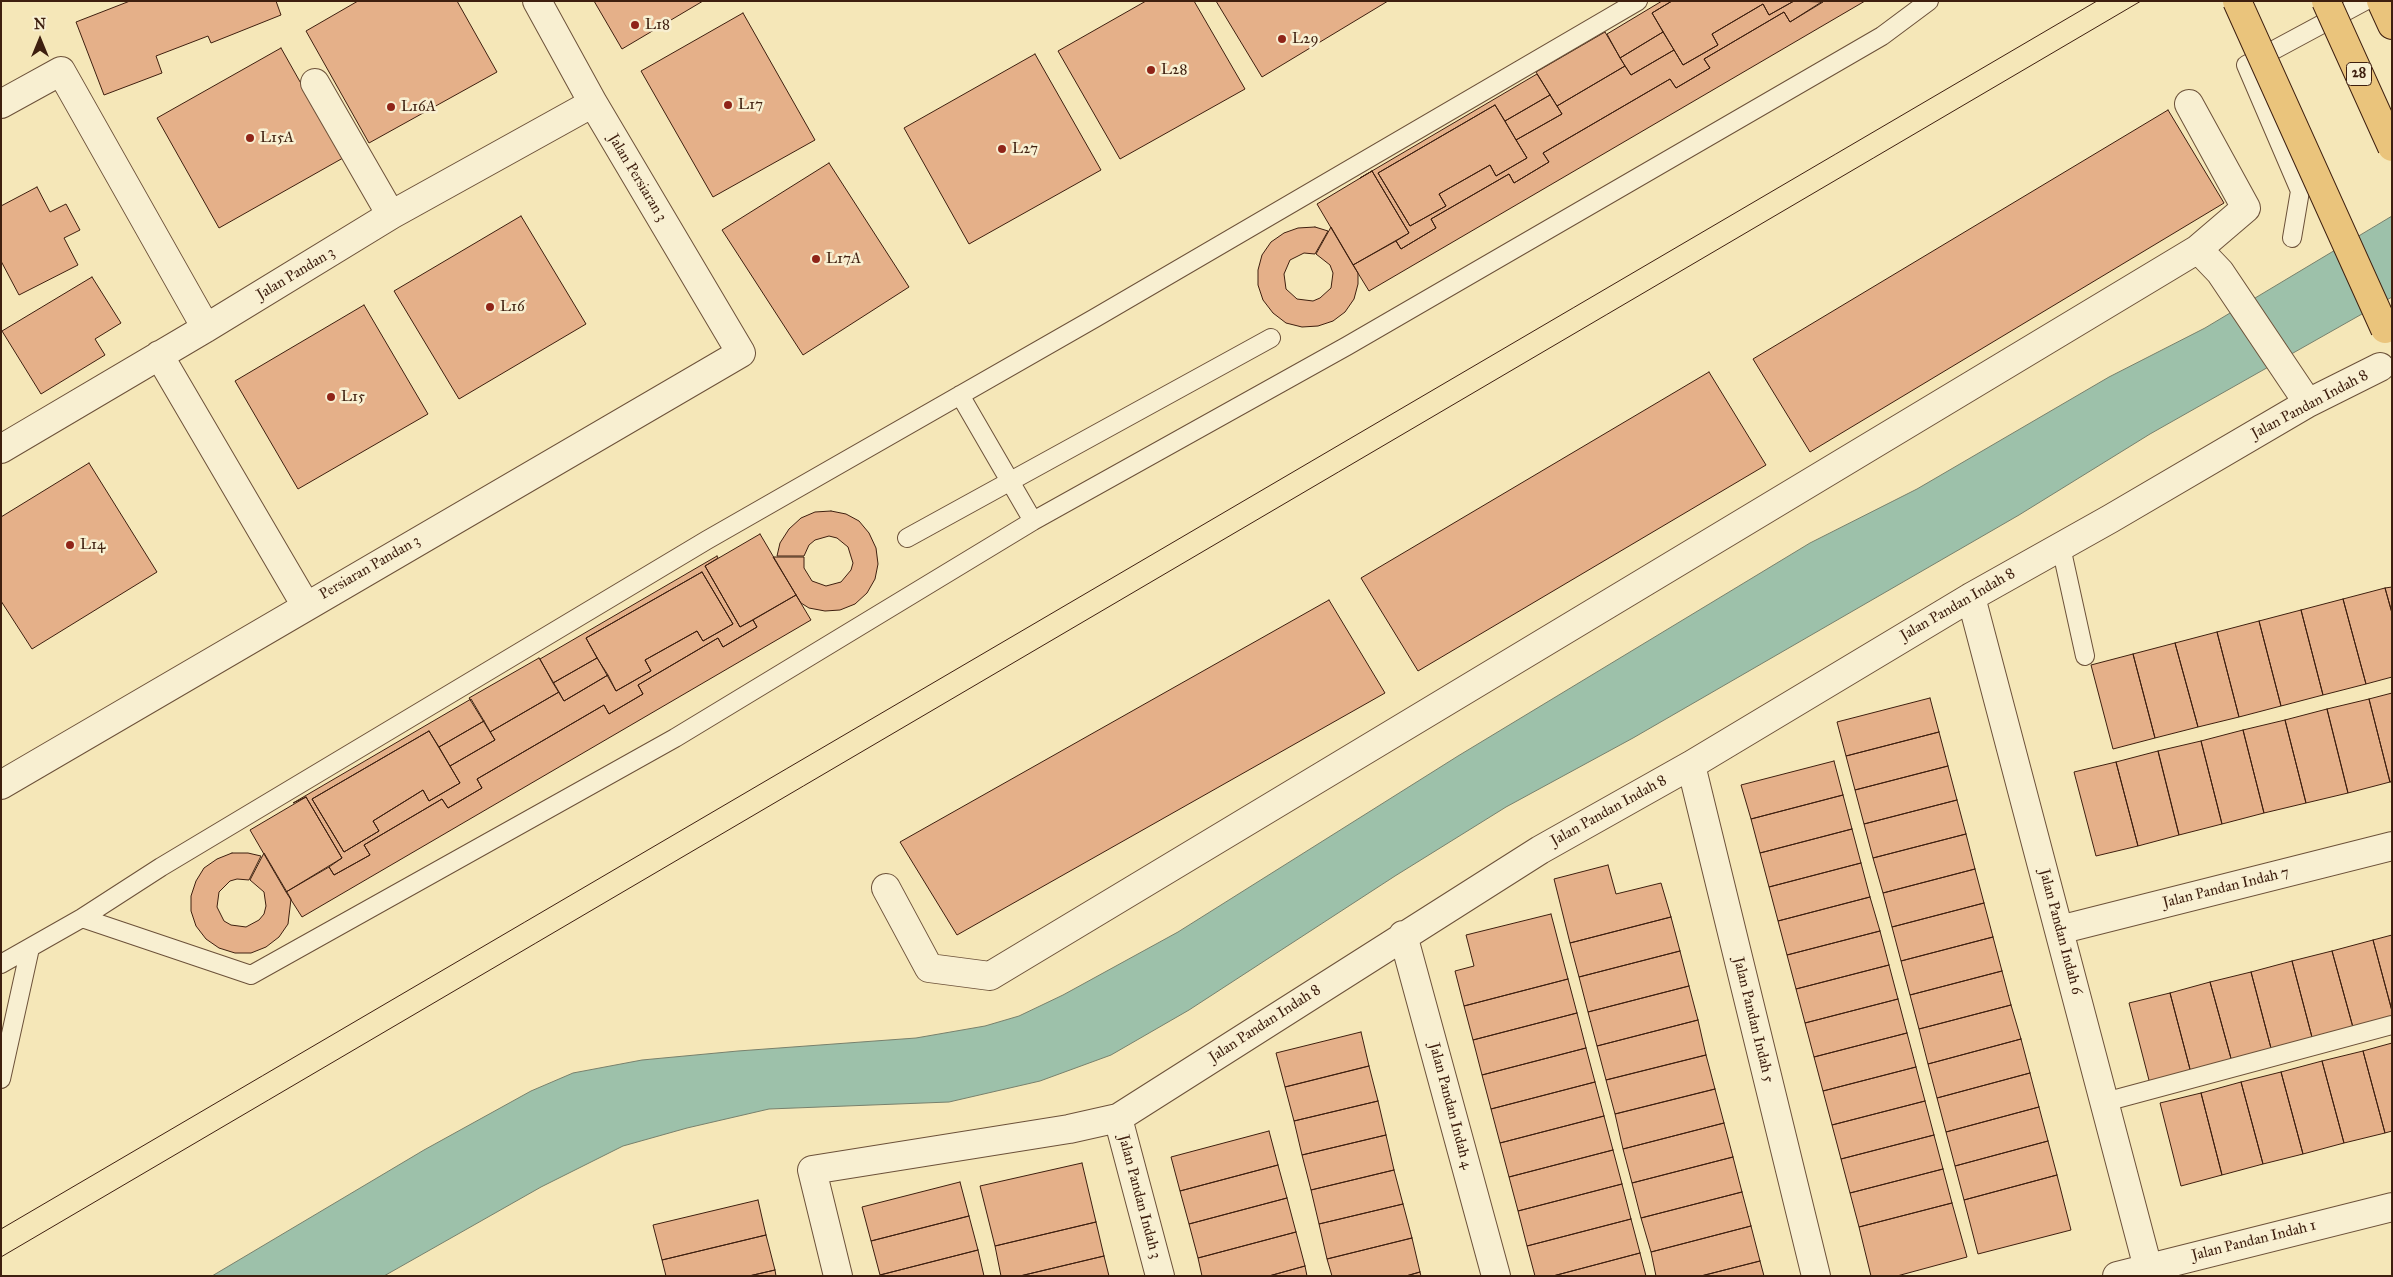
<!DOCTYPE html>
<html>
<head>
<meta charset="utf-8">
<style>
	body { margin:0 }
	#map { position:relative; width:2393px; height:1277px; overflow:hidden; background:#f5e7b8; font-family:"IM FELL Great Primer",serif }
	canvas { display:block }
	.frame { position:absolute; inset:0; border:2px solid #3e1f0f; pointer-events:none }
	.north { position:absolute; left:15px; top:15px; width:50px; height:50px; -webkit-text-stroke:4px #f8efd1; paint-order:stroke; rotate:0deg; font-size:14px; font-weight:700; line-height:20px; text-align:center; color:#3e1f0f }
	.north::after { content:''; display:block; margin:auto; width:18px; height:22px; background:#3e1f0f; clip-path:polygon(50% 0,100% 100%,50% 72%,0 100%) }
</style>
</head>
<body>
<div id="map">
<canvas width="2393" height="1277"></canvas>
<div class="frame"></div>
<div class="north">N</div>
</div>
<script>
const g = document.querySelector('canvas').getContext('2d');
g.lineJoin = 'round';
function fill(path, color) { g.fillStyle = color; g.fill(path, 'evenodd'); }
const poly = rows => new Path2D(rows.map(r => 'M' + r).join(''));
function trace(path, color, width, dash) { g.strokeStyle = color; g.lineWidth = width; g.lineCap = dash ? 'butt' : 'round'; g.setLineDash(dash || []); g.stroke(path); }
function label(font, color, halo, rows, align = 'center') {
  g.font = font + ' "IM FELL Great Primer",serif'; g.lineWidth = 5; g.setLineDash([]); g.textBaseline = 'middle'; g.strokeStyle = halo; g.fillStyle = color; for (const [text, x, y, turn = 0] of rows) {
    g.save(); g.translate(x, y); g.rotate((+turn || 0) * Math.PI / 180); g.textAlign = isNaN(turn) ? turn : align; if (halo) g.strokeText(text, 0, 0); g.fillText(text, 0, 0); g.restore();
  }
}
const water = poly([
	[2392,216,2392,297,2150,434,2019,515,1633,738,1506,807,1395,876,1189,1010,1111,1055,1040,1081,949,1102,769,1109,687,1128,623,1146,541,1187,384,1276,212,1276,424,1150,531,1091,573,1073,642,1060,738,1051,916,1038,985,1026,1019,1016,1063,995,1178,932,1458,756,1810,543,1917,489,2109,377,2205,328,2392,216]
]);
fill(water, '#9dc1aa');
trace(water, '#77806c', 1);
const building = poly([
	[130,1,276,1,281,15,211,43,208,36,156,56,162,73,104,95,76,22,130,1],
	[358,1,457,1,497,72,369,143,306,31,358,1],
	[594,1,703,1,622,49,594,1],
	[1146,1,1194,1,1245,89,1120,159,1058,51,1146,1],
	[1216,1,1388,1,1262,77,1216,1],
	[1662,1,1672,1,1652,13,1663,32,1620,58,1607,34,1662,1],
	[1672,1,1794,1,1769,15,1763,4,1712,34,1718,45,1683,65,1652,13,1672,1],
	[1794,1,1823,2,1790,22,1784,12,1704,59,1710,68,1676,88,1670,79,1543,153,1549,162,1514,183,1509,174,1431,219,1436,228,1401,249,1396,241,1409,233,1372,171,1360,178,1537,74,1550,95,1505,121,1495,105,1378,173,1410,226,1446,206,1439,194,1490,165,1496,176,1527,158,1516,140,1562,114,1557,106,1625,66,1631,75,1674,50,1683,65,1718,45,1712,34,1763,4,1769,15,1794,1],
	[1865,1,1369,291,1353,265,1396,241,1401,249,1436,228,1431,219,1509,174,1514,183,1549,162,1543,153,1670,79,1676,88,1710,68,1704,59,1784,12,1790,22,1823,1,1865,1],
	[743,13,815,140,713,197,641,71,743,13],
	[1605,32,1625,66,1557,106,1536,72,1605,32],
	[1663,32,1674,50,1631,75,1620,58,1663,32],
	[281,48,343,158,219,228,157,118,281,48],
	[1035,54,1101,170,969,244,904,128,1035,54],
	[1550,95,1562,114,1516,140,1505,121,1550,95],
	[1495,105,1527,158,1496,176,1490,165,1439,194,1446,206,1410,226,1378,173,1495,105],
	[2168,110,2224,203,1810,452,1753,359,2168,110],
	[829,163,909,287,803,355,722,230,829,163],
	[1372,171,1409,233,1353,265,1317,204,1372,171],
	[37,187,50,212,66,204,80,230,64,238,78,265,19,295,1,261,1,206,37,187],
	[521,216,586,324,459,399,394,291,521,216],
	[1315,227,1328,231,1315,254,1304,253,1290,260,1284,274,1286,289,1297,299,1313,301,1320,298,1331,288,1333,273,1330,265,1316,254,1331,227,1358,273,1358,284,1354,299,1345,312,1333,321,1318,326,1302,327,1286,323,1273,313,1263,300,1258,285,1258,270,1262,255,1271,242,1284,233,1298,228,1315,227],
	[92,277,121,323,95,339,105,355,41,394,2,331,92,277],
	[364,305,428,414,298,489,235,381,364,305],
	[1709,372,1766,465,1418,671,1361,578,1709,372],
	[89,463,157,572,32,649,1,601,1,517,89,463],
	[831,511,846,514,859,521,869,533,876,548,878,564,875,579,867,593,855,604,840,610,825,611,809,608,801,603,773,557,804,557,804,568,812,581,826,586,841,582,851,570,853,563,848,547,837,538,829,536,815,540,809,545,804,556,777,556,780,543,789,529,801,518,815,512,831,511],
	[760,534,796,595,740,627,705,566,760,534],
	[717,556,718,558,705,566,740,627,753,620,757,627,723,647,718,638,638,685,643,694,609,714,604,705,477,779,482,788,448,808,442,799,364,845,370,855,334,875,329,867,342,858,306,797,293,803,471,699,484,721,439,747,429,731,312,799,344,852,379,831,373,821,423,790,429,801,460,783,450,766,495,740,490,732,559,692,564,701,608,675,616,691,651,671,645,660,697,631,703,641,733,624,702,572,586,638,597,658,553,683,540,659,717,556],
	[702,572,733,624,703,641,697,631,645,660,651,671,616,691,586,638,702,572],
	[2392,587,2392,613,2385,588,2392,587],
	[2385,588,2392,613,2392,677,2366,684,2343,599,2385,588],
	[796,595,811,620,302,917,286,892,329,867,334,875,370,855,364,845,442,799,448,808,482,788,477,779,604,705,609,714,643,694,638,685,718,638,723,647,757,627,753,620,796,595],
	[2343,599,2366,684,2323,695,2301,610,2343,599],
	[1329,600,1385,693,957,935,900,842,1329,600],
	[2301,610,2323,695,2281,706,2259,621,2301,610],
	[2259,621,2281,706,2239,717,2217,632,2259,621],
	[2217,632,2239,717,2198,727,2175,643,2217,632],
	[2175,643,2198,727,2155,738,2133,654,2175,643],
	[2133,654,2155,738,2113,749,2091,665,2133,654],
	[539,658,559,692,490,732,469,698,539,658],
	[597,658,608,675,564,701,553,683,597,658],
	[2392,693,2392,782,2390,782,2369,699,2392,693],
	[1930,698,1939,732,1846,756,1837,722,1930,698],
	[2369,699,2390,782,2348,793,2327,709,2369,699],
	[2327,709,2348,793,2306,803,2285,720,2327,709],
	[2285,720,2306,803,2264,813,2243,730,2285,720],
	[484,721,495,740,450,766,439,747,484,721],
	[2243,730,2264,813,2222,824,2201,741,2243,730],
	[429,731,460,783,429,801,423,790,373,821,379,831,344,852,312,799,429,731],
	[1939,732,1948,766,1855,790,1846,756,1939,732],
	[2201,741,2222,824,2179,835,2158,751,2201,741],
	[2158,751,2179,835,2138,846,2116,762,2158,751],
	[1834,761,1843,795,1751,819,1741,785,1834,761],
	[2116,762,2138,846,2096,856,2074,772,2116,762],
	[1948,766,1957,800,1864,824,1855,790,1948,766],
	[1843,795,1852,829,1760,853,1751,819,1843,795],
	[306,797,342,858,286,892,250,830,306,797],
	[1957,800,1966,834,1873,858,1864,824,1957,800],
	[1852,829,1861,863,1769,887,1760,853,1852,829],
	[1966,834,1975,869,1883,893,1873,858,1966,834],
	[232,853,248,853,261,856,249,880,237,879,230,881,219,892,217,907,224,921,231,925,246,927,259,920,264,914,266,906,264,892,250,880,264,853,291,899,288,924,279,937,266,947,251,953,235,953,219,948,206,939,196,926,191,911,191,896,196,881,204,868,217,859,232,853],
	[1861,863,1870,897,1778,921,1769,887,1861,863],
	[1608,865,1616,894,1661,883,1671,917,1570,943,1554,879,1608,865],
	[1975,869,1984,903,1892,927,1883,893,1975,869],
	[1870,897,1880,931,1787,955,1778,921,1870,897],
	[1984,903,1993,937,1901,961,1892,927,1984,903],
	[1551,914,1568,979,1464,1006,1455,971,1474,966,1466,935,1551,914],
	[1671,917,1680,951,1579,977,1570,943,1671,917],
	[1880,931,1889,965,1796,989,1787,955,1880,931],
	[2392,935,2392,1011,2373,940,2392,935],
	[1993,937,2002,971,1910,995,1901,961,1993,937],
	[2373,940,2392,1011,2392,1021,2354,1031,2332,951,2373,940],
	[1680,951,1689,986,1588,1012,1579,977,1680,951],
	[2332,951,2354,1031,2313,1041,2292,961,2332,951],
	[2292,961,2313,1041,2272,1052,2251,972,2292,961],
	[1889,965,1898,999,1805,1023,1796,989,1889,965],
	[2002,971,2011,1005,1919,1029,1910,995,2002,971],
	[2251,972,2272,1052,2232,1062,2210,982,2251,972],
	[1568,979,1577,1013,1473,1040,1464,1006,1568,979],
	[2210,982,2232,1062,2191,1073,2170,993,2210,982],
	[1689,986,1698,1020,1597,1046,1588,1012,1689,986],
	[2170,993,2191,1073,2150,1084,2129,1003,2170,993],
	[1898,999,1907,1033,1814,1057,1805,1023,1898,999],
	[2011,1005,2021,1039,1928,1064,1919,1029,2011,1005],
	[1577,1013,1586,1048,1482,1075,1473,1040,1577,1013],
	[1698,1020,1706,1055,1606,1080,1597,1046,1698,1020],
	[1361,1032,1369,1066,1285,1087,1276,1053,1361,1032],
	[1907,1033,1916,1067,1823,1091,1814,1057,1907,1033],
	[2021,1039,2030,1073,1937,1098,1928,1064,2021,1039],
	[2392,1043,2392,1131,2385,1133,2363,1051,2392,1043],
	[1586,1048,1595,1082,1491,1109,1482,1075,1586,1048],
	[2363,1051,2385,1133,2344,1143,2322,1061,2363,1051],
	[1706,1055,1715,1089,1615,1114,1606,1080,1706,1055],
	[2322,1061,2344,1143,2303,1154,2281,1072,2322,1061],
	[1369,1066,1378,1101,1294,1121,1285,1087,1369,1066],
	[1916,1067,1925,1101,1832,1125,1823,1091,1916,1067],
	[2281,1072,2303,1154,2263,1164,2241,1082,2281,1072],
	[2030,1073,2039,1107,1946,1132,1937,1098,2030,1073],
	[1595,1082,1604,1116,1500,1143,1491,1109,1595,1082],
	[2241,1082,2263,1164,2222,1175,2201,1093,2241,1082],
	[1715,1089,1724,1123,1623,1149,1615,1114,1715,1089],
	[2201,1093,2222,1175,2181,1186,2160,1103,2201,1093],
	[1378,1101,1386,1135,1302,1155,1294,1121,1378,1101],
	[1925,1101,1934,1135,1841,1159,1832,1125,1925,1101],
	[2039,1107,2048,1141,1955,1166,1946,1132,2039,1107],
	[1604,1116,1613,1150,1509,1177,1500,1143,1604,1116],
	[1724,1123,1733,1157,1632,1183,1623,1149,1724,1123],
	[1269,1131,1278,1165,1180,1191,1171,1157,1269,1131],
	[1386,1135,1394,1170,1311,1190,1302,1155,1386,1135],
	[1934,1135,1943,1169,1850,1193,1841,1159,1934,1135],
	[2048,1141,2057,1175,1964,1200,1955,1166,2048,1141],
	[1613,1150,1622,1184,1518,1211,1509,1177,1613,1150],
	[1733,1157,1742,1192,1641,1218,1632,1183,1733,1157],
	[1082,1163,1096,1222,995,1246,980,1186,1082,1163],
	[1278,1165,1287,1198,1189,1224,1180,1191,1278,1165],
	[1943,1169,1952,1203,1859,1227,1850,1193,1943,1169],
	[1394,1170,1403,1204,1319,1224,1311,1190,1394,1170],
	[2057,1175,2071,1230,1978,1254,1964,1200,2057,1175],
	[960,1182,969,1216,871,1241,862,1207,960,1182],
	[1622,1184,1631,1219,1527,1246,1518,1211,1622,1184],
	[1742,1192,1751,1226,1651,1252,1641,1218,1742,1192],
	[1287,1198,1296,1232,1198,1258,1189,1224,1287,1198],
	[758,1200,766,1235,662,1260,653,1225,758,1200],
	[1952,1203,1967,1257,1897,1276,1871,1276,1859,1227,1952,1203],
	[1403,1204,1412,1238,1327,1259,1319,1224,1403,1204],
	[969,1216,978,1250,880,1275,871,1241,969,1216],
	[1631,1219,1640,1253,1553,1276,1535,1276,1527,1246,1631,1219],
	[1096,1222,1104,1256,1020,1276,1001,1276,995,1246,1096,1222],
	[1751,1226,1760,1261,1701,1276,1656,1276,1651,1252,1751,1226],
	[1296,1232,1305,1266,1269,1276,1202,1276,1198,1258,1296,1232],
	[766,1235,775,1270,749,1276,666,1276,662,1260,766,1235],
	[1412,1238,1420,1272,1406,1276,1332,1276,1327,1259,1412,1238],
	[978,1250,984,1276,880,1276,880,1275,978,1250],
	[1640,1253,1646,1276,1553,1276,1640,1253],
	[1104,1256,1109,1276,1020,1276,1104,1256],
	[1760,1261,1764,1276,1701,1276,1760,1261],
	[1305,1266,1307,1276,1269,1276,1305,1266],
	[775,1270,776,1276,749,1276,775,1270],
	[1420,1272,1421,1276,1406,1276,1420,1272]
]);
fill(building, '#e5b089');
trace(building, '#3e1f0f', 1);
const lane = poly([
	[2292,238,2300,191,2246,65,2365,1],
	[960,395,1033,521],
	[907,538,1271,338],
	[2061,547,2085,656],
	[82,918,251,975,675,738,1033,521,1347,346,1882,36,1929,1],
	[1,964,82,918,161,867,707,540,1095,318,1638,1],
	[1,1079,30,948],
	[2105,1102,2392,1025]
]);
const street = poly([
	[315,83,391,215],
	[1,104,61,71,206,328],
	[2198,249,2220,272,2308,403],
	[159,355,306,606],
	[1,449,206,328,391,215,593,103],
	[1971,597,2148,1268],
	[1691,765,1816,1276],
	[1,785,741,353,593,103,537,1],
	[886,888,929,968,990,976,2198,249,2246,208,2189,104],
	[2059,930,2392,846],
	[1403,935,1496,1276],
	[1118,1118,1160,1276],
	[838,1276,812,1170,1069,1129,1118,1118,1540,850,1691,765,1971,597,2110,519,2308,403,2380,367],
	[2117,1276,2392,1207]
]);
const highway = poly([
	[2381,1,2392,25]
]);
trace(lane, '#6c5139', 20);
trace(street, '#6c5139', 30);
trace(highway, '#3e1f0f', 30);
trace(lane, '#f8efd1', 18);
trace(street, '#f8efd1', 28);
trace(highway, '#eac47c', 28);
trace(poly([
	[1,1229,2097,1],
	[1,1257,2141,1]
]), '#3e1f0f', 1);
const highwayBridge = poly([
	[2237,1,2385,329],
	[2326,1,2392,147]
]);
trace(highwayBridge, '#3e1f0f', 30, []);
trace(highwayBridge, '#eac47c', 28);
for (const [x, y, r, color] of [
	[635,25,5,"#8f2418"],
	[1282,39,5,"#8f2418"],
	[1151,70,5,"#8f2418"],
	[728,105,5,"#8f2418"],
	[391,107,5,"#8f2418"],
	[250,138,5,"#8f2418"],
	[1002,149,5,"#8f2418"],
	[816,259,5,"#8f2418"],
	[490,307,5,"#8f2418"],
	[331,397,5,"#8f2418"],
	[70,545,5,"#8f2418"]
]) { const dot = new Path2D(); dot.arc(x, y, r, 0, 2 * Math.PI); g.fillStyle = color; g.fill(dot); trace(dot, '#f8efd1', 2); }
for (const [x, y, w] of [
	[2359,74,25]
]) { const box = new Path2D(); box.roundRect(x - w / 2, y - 11.5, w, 23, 4); g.fillStyle = '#f8efd1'; g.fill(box); trace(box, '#3e1f0f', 1); }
label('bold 14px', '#3e1f0f', null, [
	["28",2359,74]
]);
label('15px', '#3e1f0f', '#f8efd1', [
	["L18",645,25],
	["L29",1292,39],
	["L28",1161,70],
	["L17",738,105],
	["L16A",401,107],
	["L15A",260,138],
	["L27",1012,149],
	["L17A",826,259],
	["L16",500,307],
	["L15",341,397],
	["L14",80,545]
], 'left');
label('15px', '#3e1f0f', '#f8efd1', [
	["Jalan Persiaran 3",637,178,59],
	["Jalan Pandan 3",296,274,-31],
	["Jalan Pandan Indah 8",2310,405,-28],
	["Persiaran Pandan 3",370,568,-30],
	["Jalan Pandan Indah 8",1958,605,-30],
	["Jalan Pandan Indah 8",1609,811,-29],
	["Jalan Pandan Indah 7",2226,888,-14],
	["Jalan Pandan Indah 6",2060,932,75],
	["Jalan Pandan Indah 5",1753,1020,76],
	["Jalan Pandan Indah 8",1265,1024,-33],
	["Jalan Pandan Indah 4",1450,1106,75],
	["Jalan Pandan Indah 3",1139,1197,75],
	["Jalan Pandan Indah 1",2254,1241,-14]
]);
</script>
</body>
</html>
